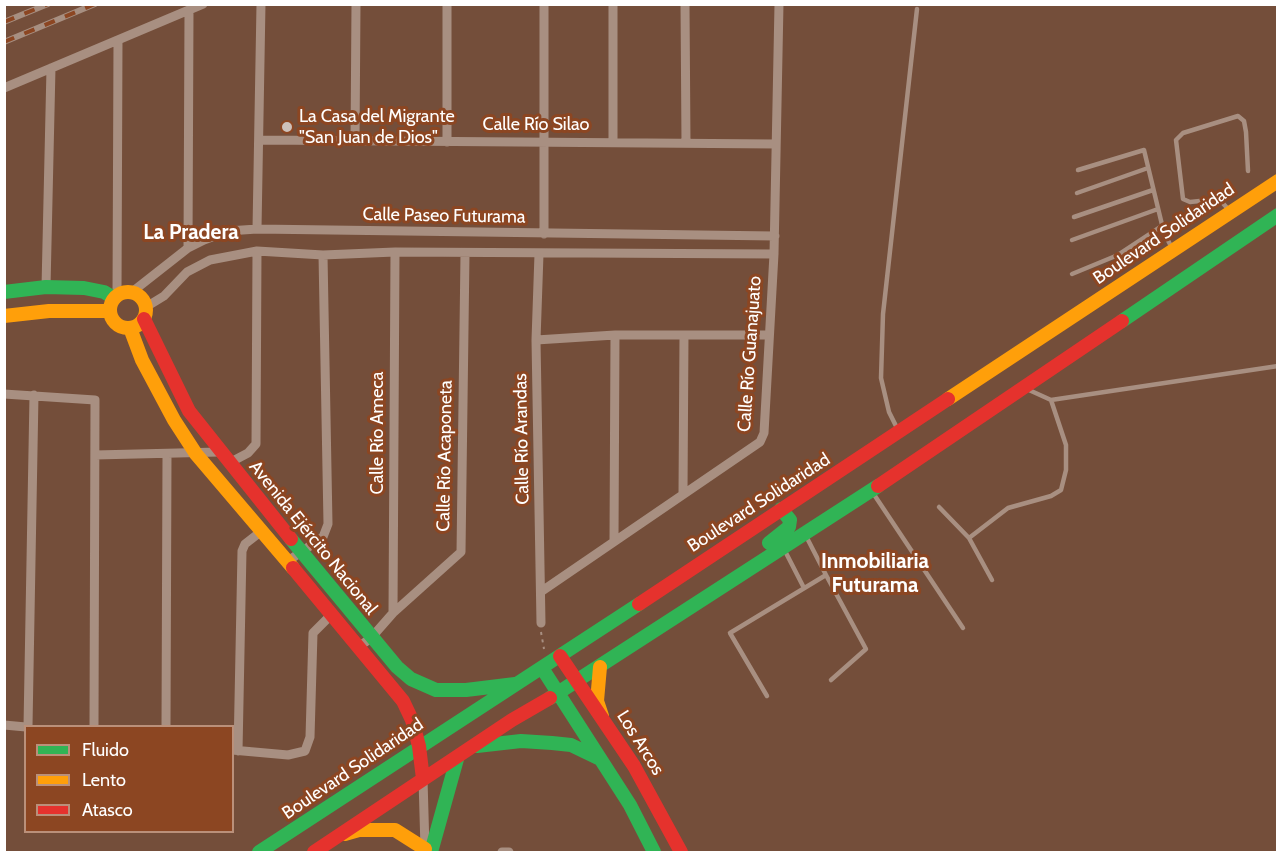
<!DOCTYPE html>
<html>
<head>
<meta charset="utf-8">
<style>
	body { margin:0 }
	#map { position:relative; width:1282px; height:857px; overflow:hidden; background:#744e3a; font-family:Cabin,sans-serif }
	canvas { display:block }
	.frame { position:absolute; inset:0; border:6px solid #fff; pointer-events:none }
	.legend { position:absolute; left:24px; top:725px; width:210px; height:108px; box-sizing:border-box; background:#8c4622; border:2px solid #ba907a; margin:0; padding:8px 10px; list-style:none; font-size:18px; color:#fff }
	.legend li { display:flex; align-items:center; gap:12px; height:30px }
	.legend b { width:30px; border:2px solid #ba907a }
</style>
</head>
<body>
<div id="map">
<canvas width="1282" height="857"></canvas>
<div class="frame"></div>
<ul class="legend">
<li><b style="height:8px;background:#30b455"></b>Fluido</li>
<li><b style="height:8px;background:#ff9f0a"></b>Lento</li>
<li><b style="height:8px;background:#e5322d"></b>Atasco</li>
</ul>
</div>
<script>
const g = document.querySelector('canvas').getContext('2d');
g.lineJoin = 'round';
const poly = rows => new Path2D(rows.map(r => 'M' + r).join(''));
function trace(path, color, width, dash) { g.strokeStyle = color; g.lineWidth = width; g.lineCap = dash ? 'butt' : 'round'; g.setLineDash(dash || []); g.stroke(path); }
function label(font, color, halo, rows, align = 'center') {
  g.font = font + ' Cabin,sans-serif'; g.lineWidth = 6; g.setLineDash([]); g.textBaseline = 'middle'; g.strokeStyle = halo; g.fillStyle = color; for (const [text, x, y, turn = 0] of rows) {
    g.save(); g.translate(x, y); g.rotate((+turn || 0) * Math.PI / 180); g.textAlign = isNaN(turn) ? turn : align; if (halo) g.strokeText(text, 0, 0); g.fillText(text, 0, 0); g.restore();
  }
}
trace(poly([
	[541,632,544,649]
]), '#a88f81', 2, [3, 4.5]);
trace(poly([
	[1078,170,1144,150,1164,233,1172,248],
	[1077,193,1148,168],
	[1229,210,1219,199,1190,202,1183,199,1176,140,1183,133,1238,116,1244,121,1246,132,1248,171],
	[1074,217,1153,190],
	[1072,240,1158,209],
	[1072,274,1118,255,1162,226],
	[1029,390,1051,400,1278,366],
	[898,430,889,412,881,378,883,314,917,9],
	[873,493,963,628],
	[939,507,969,538],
	[785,551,804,588],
	[826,575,866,649,831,680],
	[992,580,969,538,1008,508,1051,496,1061,490,1066,470,1066,445,1051,400],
	[767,696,730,633,826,575,807,538]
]), '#a88f81', 4.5);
trace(poly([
	[544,4,544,234],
	[685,4,686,143],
	[4,88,203,4],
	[261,140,776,144],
	[355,141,356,4],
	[447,142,447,4],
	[613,142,613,4],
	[257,229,261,4],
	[188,248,189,11],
	[539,254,536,340,541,623],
	[46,287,51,68],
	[132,292,188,248,204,240,228,231,257,229,775,236],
	[117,295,118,40],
	[146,307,164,296,187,272,210,260,257,251,323,255,395,252,774,254],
	[536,340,615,335,768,335],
	[4,394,95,400,94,726],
	[95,455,219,452],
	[229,463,248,453,256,444,257,251],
	[683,493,684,335],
	[614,540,615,335],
	[288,561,323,537,328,524,323,255],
	[542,591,760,442,764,433,774,254,779,4],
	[393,613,395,252],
	[357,648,371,638,393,613,461,552,465,254],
	[4,725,26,727],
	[28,726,34,395],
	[166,726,167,455],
	[232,750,288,755,305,751,310,737,313,633,330,616],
	[238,751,242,551,245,544,263,530],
	[423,779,425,849],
	[502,852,509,852]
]), '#a88f81', 9);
trace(poly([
	[4,292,46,287,84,288,104,292,114,298],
	[1122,321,1278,215],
	[291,539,397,667,411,679,436,690,466,690,515,684],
	[769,543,789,527,790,520,781,509],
	[542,668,630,805,654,852],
	[550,698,878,486],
	[477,746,521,741,552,743,571,745,598,758],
	[259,852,639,604],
	[431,852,457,759]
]), '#30b455', 14);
trace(poly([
	'110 310a18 18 0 1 1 36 0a18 18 0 1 1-36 0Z',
	[4,316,49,311,110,311],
	[130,328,142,360,174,420,196,454,293,568],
	[948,399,1278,181],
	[600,667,597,701,602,716],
	[345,834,359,830,395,830,425,849]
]), '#ff9f0a', 14);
trace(poly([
	[144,319,189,411,291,539],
	[878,486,1122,321],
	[293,568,403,701,412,720,419,746,423,779],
	[639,604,948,399],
	[560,656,634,766,681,852],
	[314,852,512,720,550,698]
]), '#e5322d', 14);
const rail = poly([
	[4,22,48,4],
	[4,42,95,4]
]);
trace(rail, '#a78f81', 6);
trace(rail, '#8c4622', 4, [11]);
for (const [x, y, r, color] of [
	[287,127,6,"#cec1ba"]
]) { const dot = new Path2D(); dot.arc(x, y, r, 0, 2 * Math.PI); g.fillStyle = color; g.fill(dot); trace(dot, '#8c4622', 2); }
label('18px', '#fff', '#8c4622', [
	["La Casa del Migrante",299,117],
	["\"San Juan de Dios\"",299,138]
], 'left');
label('18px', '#fff', '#8c4622', [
	["Calle Río Silao",536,125],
	["Calle Paseo Futurama",444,216,1],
	["Boulevard Solidaridad",1164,234,-34],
	["Calle Río Guanajuato",750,354,-86],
	["Calle Río Ameca",378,433,-90],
	["Calle Río Arandas",522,439,-91],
	["Calle Río Acaponeta",445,456,-89],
	["Boulevard Solidaridad",759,503,-33],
	["Avenida Ejército Nacional",313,538,51],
	["Los Arcos",640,743,58],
	["Boulevard Solidaridad",353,769,-34]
]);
label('bold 21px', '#fff', '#8c4622', [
	["La Pradera",191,233],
	["Inmobiliaria",875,562],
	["Futurama",875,586]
]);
</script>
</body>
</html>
